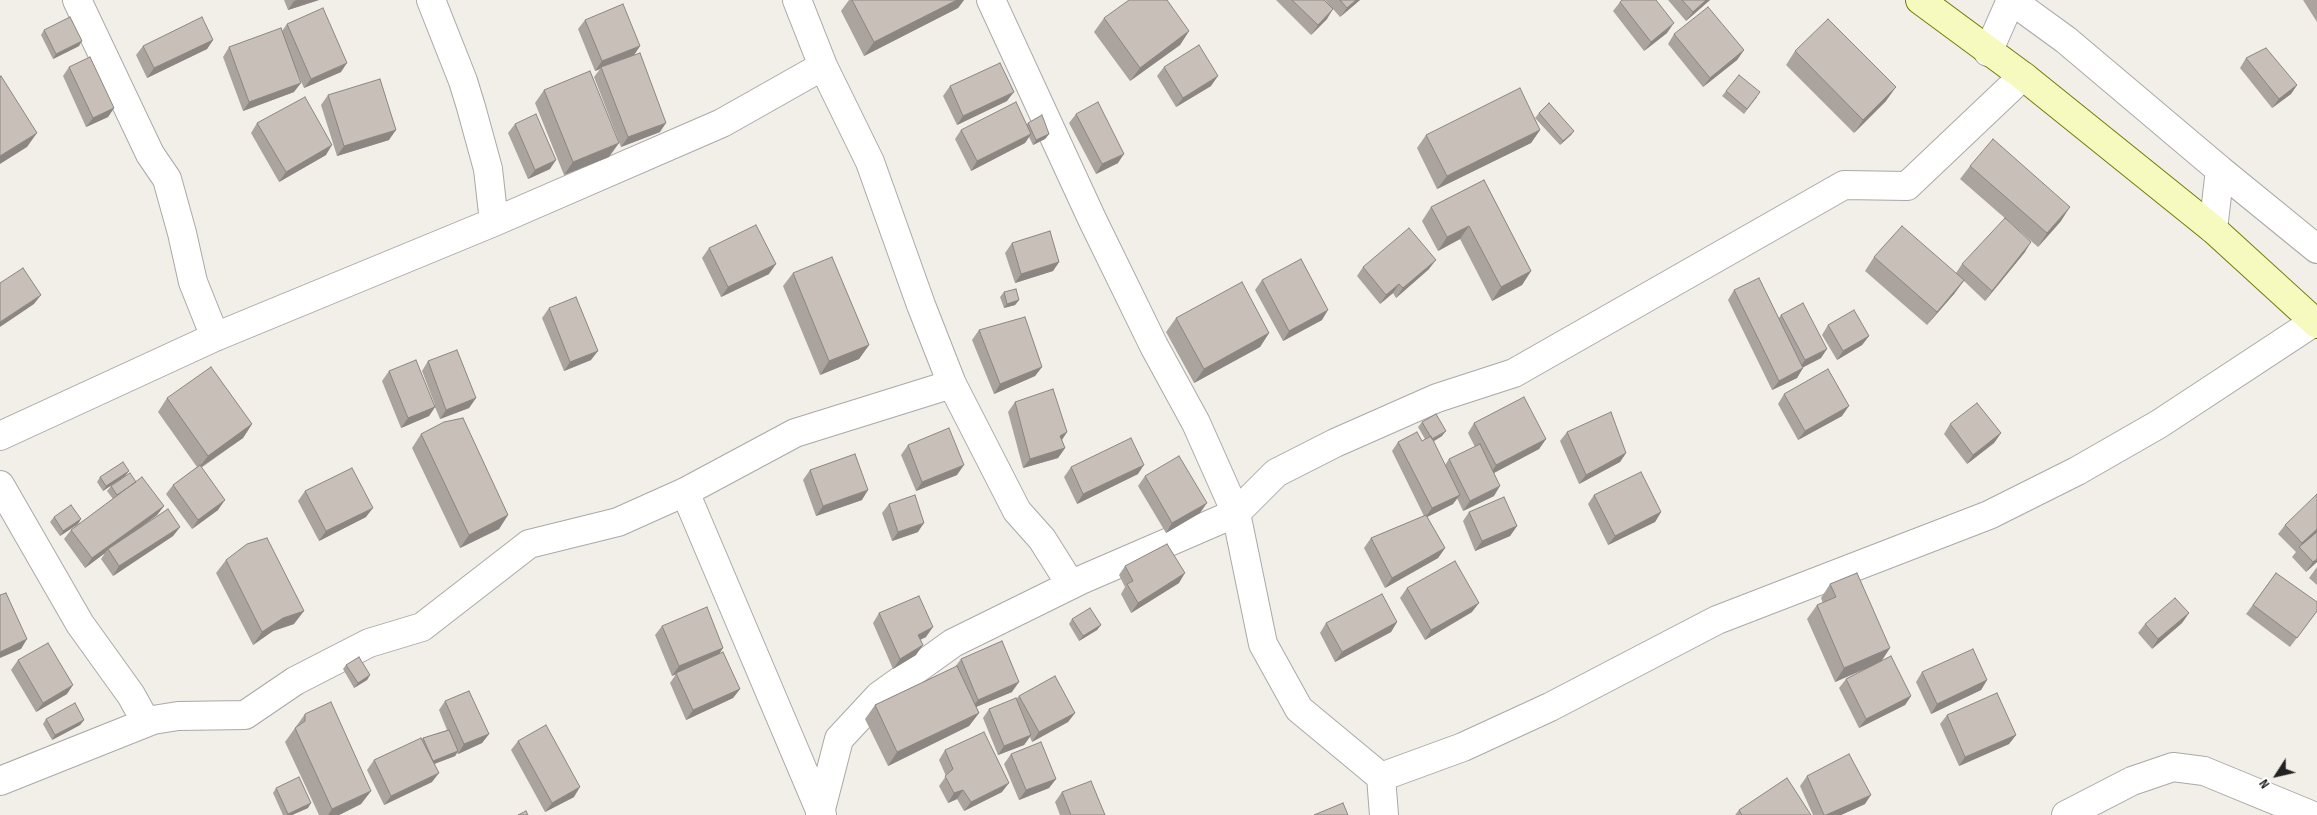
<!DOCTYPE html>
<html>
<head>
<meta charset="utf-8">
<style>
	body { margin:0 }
	#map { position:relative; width:2317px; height:815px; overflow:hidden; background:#f2efe9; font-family:"Sofia Sans Condensed",sans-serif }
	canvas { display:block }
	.north { position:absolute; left:2252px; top:750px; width:50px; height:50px; -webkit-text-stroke:4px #fff; paint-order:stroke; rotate:235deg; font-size:14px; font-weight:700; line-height:20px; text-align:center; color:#222 }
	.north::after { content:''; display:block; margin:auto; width:18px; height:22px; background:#222; clip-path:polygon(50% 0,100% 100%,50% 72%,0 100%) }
</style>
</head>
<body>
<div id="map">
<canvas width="2317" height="815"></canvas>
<div class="north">N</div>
</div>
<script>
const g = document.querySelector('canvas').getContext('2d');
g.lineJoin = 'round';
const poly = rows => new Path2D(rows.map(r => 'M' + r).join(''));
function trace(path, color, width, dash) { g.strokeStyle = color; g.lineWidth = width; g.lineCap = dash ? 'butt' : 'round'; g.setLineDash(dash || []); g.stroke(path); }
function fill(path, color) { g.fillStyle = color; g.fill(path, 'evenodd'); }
const street = poly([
	[77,0,150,154,167,179,182,233,193,282,215,337],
	[431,0,463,81,471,107,488,169,494,222],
	[797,0,823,66,870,162,921,305,952,384,1017,511,1042,539,1071,585],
	[991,0,1092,219,1154,346,1196,423,1236,513,1263,644,1299,709,1381,777,1384,815],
	[2011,0,2066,40,2220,170,2213,229],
	[1988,52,2011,0],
	[2220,170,2317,249],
	[0,436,215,337,494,222,722,123,823,66],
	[0,485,80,624,131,695,146,722],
	[685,492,822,815],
	[1381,777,1463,747,1550,707,1717,620,1989,515,2077,471,2159,424,2314,322],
	[0,781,153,720,178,716,245,715,295,681,369,643,422,627,529,544,618,522,685,492,795,433,952,384],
	[820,813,839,739,879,696,953,643,1081,580,1236,513,1276,473,1335,443,1437,398,1514,373,1844,185,1907,186,2023,76],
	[2066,815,2132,781,2173,767,2204,771,2311,815]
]);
const secondary = poly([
	[1920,0,2023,76,2213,229,2317,324]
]);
trace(street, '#a9a9a9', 30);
trace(secondary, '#707d05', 30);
trace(street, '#fff', 28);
trace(secondary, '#f7fabf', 28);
fill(poly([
	[284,0,319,0,288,10],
	[849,0,964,0,958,8,864,56,841,11],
	[1276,0,1324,0,1327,19,1311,35],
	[1325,0,1360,0,1340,17],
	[1668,0,1710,0,1686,21],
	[2303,0,2317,0,2317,22],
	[1620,2,1667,33,1644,51,1613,11],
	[1104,18,1189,31,1180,45,1130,81,1094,32],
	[585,20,640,46,634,55,660,132,621,147,594,77,600,69,595,71,578,29],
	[287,24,341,72,304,88,297,72,294,92,243,111,223,57,229,47,282,31],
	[44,30,79,46,53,59,41,35],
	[1674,34,1744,50,1737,60,1703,87,1668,44],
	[213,40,207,49,147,78,136,55,143,46],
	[1795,51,1886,101,1854,133,1786,65],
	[2246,58,2297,85,2291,94,2272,108,2240,68],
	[69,67,114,108,108,117,86,127,63,76],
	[1164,67,1211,86,1176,107,1157,76],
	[950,86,1007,101,957,125,943,96],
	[544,90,609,157,564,175,535,103],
	[1726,91,1757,97,1744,114,1722,96],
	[328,95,389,140,337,156,321,105],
	[1539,113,1574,131,1571,135,1560,145,1535,118],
	[1076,114,1118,163,1096,174,1069,123],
	[257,123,326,155,279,182,251,133],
	[1028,123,1049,134,1045,139,1033,145,1029,137,1025,143,971,171,955,139,961,130,1027,124],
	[515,124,550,169,528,179,508,133],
	[1540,130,1531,143,1437,189,1417,148,1426,135],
	[1970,166,2061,221,2038,247,1960,179],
	[1484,180,1531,271,1522,285,1492,301,1460,239,1438,251,1422,221,1431,207],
	[1012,243,1059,262,1053,271,1015,283,1005,253],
	[709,248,769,274,721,297,702,258],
	[2025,252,1985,301,1964,281,1954,294,1927,325,1865,271,1874,257,1956,273,1962,264],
	[1363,267,1429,269,1396,298,1393,293,1380,304,1357,276],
	[793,273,869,345,859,359,820,375,783,286],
	[1262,280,1322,320,1283,341,1255,290],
	[1734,290,1779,318,1781,315,1821,358,1803,367,1797,378,1772,390,1728,300],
	[1004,292,1019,300,1015,305,1004,308,1000,297],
	[549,308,591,360,564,371,542,318],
	[1176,318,1269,333,1260,347,1194,383,1166,332],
	[1828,325,1869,336,1862,345,1837,360,1822,335],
	[979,330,1042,367,1035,376,994,394,972,340],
	[428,361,476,398,469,408,440,419,435,407,429,416,401,428,382,381,389,371,435,405,422,371],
	[1784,394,1842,416,1798,440,1778,404],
	[167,398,252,424,243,438,201,468,218,510,192,529,166,494,173,485,197,467,158,412],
	[1015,402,1067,432,1062,440,1065,448,1058,458,1023,468,1008,412],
	[1422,422,1442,436,1433,442,1445,465,1449,459,1475,447,1468,433,1474,423,1546,439,1539,449,1494,473,1494,496,1463,511,1457,498,1453,504,1427,517,1445,548,1438,558,1385,588,1364,548,1371,538,1424,516,1392,451,1398,442,1422,441,1425,439,1418,427],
	[1950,424,2001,433,1994,443,1967,464,1944,434],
	[1567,432,1626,453,1620,462,1579,484,1560,441],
	[421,434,508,515,499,529,460,548,412,448],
	[908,445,957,475,916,491,901,455],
	[1071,467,1138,474,1077,504,1064,477],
	[810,470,862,500,816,516,803,480],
	[129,471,125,476,103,491,97,482,100,477],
	[1145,476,1200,513,1166,533,1138,486],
	[136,482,164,506,157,515,137,530,180,527,173,536,113,576,101,559,105,553,85,568,64,539,71,530,113,499,107,491,111,486],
	[305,491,366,517,319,541,298,501],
	[1594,495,1661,512,1655,522,1608,545,1588,504],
	[889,504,918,532,892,541,882,513],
	[1469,512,1517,526,1510,536,1475,551,1463,521],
	[54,517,81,519,78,524,60,536,50,522],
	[2285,525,2317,532,2317,562,2306,572,2292,557,2296,552,2278,534],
	[226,560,294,624,273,631,253,645,216,573],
	[1125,566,1179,583,1131,613,1121,594,1125,587,1119,575],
	[2317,567,2317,585,2309,578],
	[2276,573,2317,611,2290,647,2246,614],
	[1830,584,1881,661,1911,696,1905,705,1859,728,1839,688,1846,679,1876,664,1835,682,1807,619,1817,605,1823,603,1821,598],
	[1407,588,1472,612,1425,640,1400,598],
	[879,613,926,637,920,640,916,655,893,669,873,623],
	[2189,613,2182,623,2152,649,2138,633,2145,624],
	[1072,619,1101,625,1097,630,1079,641,1069,624],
	[1397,622,1391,632,1335,662,1320,633,1326,623],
	[662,626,723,648,719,654,740,689,733,698,686,720,670,683,676,674,672,676,655,635],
	[961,659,1012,692,976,707,979,713,969,726,888,766,865,719,875,705,955,667],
	[18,660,67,694,36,712,11,670],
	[346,665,370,675,367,680,354,688,343,669],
	[1922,672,1987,680,1981,690,1931,714,1916,682],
	[1019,696,1075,713,1068,722,1032,742,1030,737,1024,745,998,755,983,718,989,709,1016,699],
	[445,701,489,734,482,743,458,754,457,753,455,756,434,764,432,782,384,805,367,770,374,760,422,739,423,738,447,730,439,710],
	[305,714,371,791,361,804,339,815,319,815,285,742],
	[1947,715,2016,735,2009,744,1959,766,1940,724],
	[46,719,84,720,80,725,52,740,43,724],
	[518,741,574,797,545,812,511,750],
	[945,750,1002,792,964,811,957,799,948,803,939,786,946,776,939,760],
	[1011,754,1056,779,1049,788,1019,800,1004,764],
	[1807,776,1865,804,1841,815,1813,815,1800,786],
	[276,788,308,808,292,815,283,815,273,793],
	[1062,792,1105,815,1060,815,1055,802],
	[1739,810,1811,815,1735,815]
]), '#aba49e');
fill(poly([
	[297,0,319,0,288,10,294,1],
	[957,0,964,0,958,8,864,56,874,42],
	[1356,0,1360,0,1340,17,1347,8],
	[1706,0,1710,0,1686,21,1693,12],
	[1333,9,1327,19,1311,35,1318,25],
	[1674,23,1667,33,1644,51,1651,42],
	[1189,31,1180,45,1130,81,1140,68],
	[213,40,207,49,147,78,154,68],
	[82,41,79,46,53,59,56,54],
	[640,46,634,55,601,67,600,69,595,71,602,61],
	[1744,50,1737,60,1703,87,1710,78],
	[347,63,341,72,304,88,311,79],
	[1218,76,1211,86,1176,107,1183,98],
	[301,83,294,92,243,111,249,102],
	[2297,85,2291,94,2272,108,2279,99],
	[1896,87,1886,101,1854,133,1863,120],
	[1014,92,1007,101,957,125,963,116],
	[114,108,108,117,86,127,93,118],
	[666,123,660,132,621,147,628,137],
	[396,130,389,140,337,156,344,146],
	[1540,130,1531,143,1437,189,1447,176],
	[1574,131,1571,135,1560,145,1563,141],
	[37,133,27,147,0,164,0,156],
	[1031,134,1025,143,971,171,977,161],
	[1049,134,1045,139,1033,145,1036,140],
	[619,143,609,157,564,175,573,162],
	[332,145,326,155,279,182,286,172],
	[1124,154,1118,163,1096,174,1102,164],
	[556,160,550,169,528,179,535,170],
	[2070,207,2061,221,2038,247,2047,233],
	[1469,226,1460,239,1438,251,1447,237],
	[2031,242,2025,252,1985,301,1992,291],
	[1436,260,1429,269,1396,298,1403,288],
	[1059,262,1053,271,1015,283,1021,274],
	[776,264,769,274,721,297,728,287],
	[1531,271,1522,285,1492,301,1501,287],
	[1964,280,1954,294,1927,325,1937,312],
	[1399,284,1393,293,1380,304,1386,295],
	[41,295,34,304,0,327,0,322],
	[1019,300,1015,305,1004,308,1007,304],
	[1328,310,1322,320,1283,341,1289,331],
	[1269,333,1260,347,1194,383,1204,369],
	[1869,336,1862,345,1837,360,1843,351],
	[869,345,859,359,820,375,829,361],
	[1827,349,1821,358,1798,370,1805,360],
	[598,351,591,360,564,371,570,362],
	[1042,367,1035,376,994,394,1000,384],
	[1803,368,1797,378,1772,390,1779,381],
	[476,398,469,408,440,419,446,410],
	[1849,406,1842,416,1798,440,1805,431],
	[435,407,429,416,401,428,408,418],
	[252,424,243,438,198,469,208,456],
	[1446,431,1442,436,1428,444,1432,440],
	[1067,432,1061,441,1060,436],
	[2001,433,1994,443,1967,464,1973,455],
	[1546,439,1539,449,1490,475,1496,465],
	[1065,448,1058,458,1023,468,1030,459],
	[1626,453,1620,462,1579,484,1586,475],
	[964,465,957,475,916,491,922,482],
	[1144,465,1138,474,1077,504,1083,494],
	[129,471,125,476,103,491,106,486],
	[1500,486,1494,496,1463,511,1470,501],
	[868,490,862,500,816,516,823,506],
	[1460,495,1453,504,1425,518,1432,508],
	[225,500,218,510,192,529,198,520],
	[1207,503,1200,513,1166,533,1172,523],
	[164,506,157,515,109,551,108,549,105,553,85,568,92,558],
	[373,508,366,517,319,541,326,531],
	[1661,512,1655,522,1608,545,1615,536],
	[508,515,499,529,460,548,469,535],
	[81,519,78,524,60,536,63,531],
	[924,523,918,532,892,541,898,532],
	[1517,526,1510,536,1475,551,1482,541],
	[180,527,173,536,113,576,119,566],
	[2317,529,2317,532,2299,547,2302,543],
	[1445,548,1438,558,1385,588,1392,578],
	[2317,559,2317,562,2306,572,2313,562],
	[1185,573,1179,583,1131,613,1138,603],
	[1479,603,1472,612,1425,640,1431,630],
	[304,611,294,624,273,631,253,645,262,632,283,618],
	[2189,613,2182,623,2152,649,2158,639],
	[1397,622,1391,632,1335,662,1342,652],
	[1101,625,1097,630,1079,641,1083,636],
	[933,627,926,637,911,644,918,635],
	[27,639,21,649,0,658,0,652],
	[923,645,916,655,893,669,900,659],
	[723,648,717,657,672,676,679,666],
	[1890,648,1881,662,1835,682,1844,668],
	[370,675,367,680,354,688,358,683],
	[1987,680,1981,690,1931,714,1937,704],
	[1019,682,1012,692,971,709,978,700],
	[73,685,67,694,36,712,43,703],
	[740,689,733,698,686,720,693,710],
	[1911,696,1905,705,1859,728,1866,719],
	[979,713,969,726,888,766,897,752],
	[1075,713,1068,722,1032,742,1039,732],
	[84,720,80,725,52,740,55,735],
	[489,734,482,743,458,754,464,744],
	[1031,735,1024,745,998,755,1004,746],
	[2016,735,2009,744,1959,766,1965,757],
	[458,751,455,756,429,766,432,761],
	[439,773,432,782,384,805,391,796],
	[1056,779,1049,788,1019,800,1026,790],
	[1009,783,1002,792,964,811,971,802],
	[580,787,574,797,545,812,552,803],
	[963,790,957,799,948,803,954,793],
	[371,791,361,804,339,815,328,815,332,809],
	[1871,795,1865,804,1841,815,1826,815],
	[311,803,308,808,292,815,287,815,288,814]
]), '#8b8681');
const building = poly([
	[852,0,957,0,874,42,852,0],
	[1129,0,1167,0,1189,31,1140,68,1104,18,1129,0],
	[1292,0,1324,0,1333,9,1318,25,1292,0],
	[1340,0,1356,0,1347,8,1340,0],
	[1622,0,1656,0,1674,23,1651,42,1620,2,1622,0],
	[1682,0,1706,0,1693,12,1682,0],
	[623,4,640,46,602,61,585,20,623,4],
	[1708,7,1744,50,1710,78,1674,34,1708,7],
	[323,8,347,63,311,79,287,24,323,8],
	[70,17,82,41,56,54,44,30,70,17],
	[202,17,213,40,154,68,143,46,202,17],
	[1828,19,1896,87,1863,120,1795,51,1828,19],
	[281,28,301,83,249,102,229,47,281,28],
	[1199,45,1218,76,1183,98,1164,67,1199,45],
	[2266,48,2297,85,2279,99,2246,58,2266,48],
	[640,53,666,123,628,137,601,67,640,53],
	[90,57,114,108,93,118,69,67,90,57],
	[1000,63,1014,92,963,116,950,86,1000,63],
	[590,71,619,143,573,162,544,90,590,71],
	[1739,75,1760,92,1747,109,1726,91,1739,75],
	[1,76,37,133,0,156,0,77,1,76],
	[380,79,396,130,344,146,328,95,380,79],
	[1520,88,1540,130,1447,176,1426,135,1520,88],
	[305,97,332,145,286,172,257,123,305,97],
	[1016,102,1031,134,977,161,961,130,1016,102],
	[1098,102,1124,154,1102,164,1076,114,1098,102],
	[1549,103,1574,131,1563,141,1539,113,1549,103],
	[536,114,556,160,535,170,515,124,536,114],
	[1042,115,1049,134,1036,140,1028,123,1042,115],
	[1993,139,2070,207,2047,233,1970,166,1993,139],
	[1484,180,1531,271,1501,287,1469,226,1447,237,1431,207,1484,180],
	[2005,218,2031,242,1992,291,1962,264,2005,218],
	[756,225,776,264,728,287,709,248,756,225],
	[1902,226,1964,280,1937,312,1874,257,1902,226],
	[1409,228,1436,260,1403,288,1399,284,1386,295,1363,267,1409,228],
	[1050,231,1059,262,1021,274,1012,243,1050,231],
	[832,257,869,345,829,361,793,273,832,257],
	[1301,259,1328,310,1289,331,1262,280,1301,259],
	[23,268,41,295,0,322,0,283,23,268],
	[1759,278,1803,368,1779,381,1734,290,1759,278],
	[1242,282,1269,333,1204,369,1176,318,1242,282],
	[1016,289,1019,300,1007,304,1004,292,1016,289],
	[576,297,598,351,570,362,549,308,576,297],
	[1803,303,1827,349,1805,360,1781,315,1803,303],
	[1854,310,1869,336,1843,351,1828,325,1854,310],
	[1025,317,1042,367,1000,384,979,330,1025,317],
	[457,350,476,398,446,410,428,361,457,350],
	[416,360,435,407,408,418,389,371,416,360],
	[211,367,252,424,208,456,167,398,211,367],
	[1828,369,1849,406,1805,431,1784,394,1828,369],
	[1053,389,1067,432,1060,436,1065,448,1030,459,1015,402,1053,389],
	[1524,397,1546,439,1496,465,1474,423,1524,397],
	[1977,403,2001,433,1973,455,1950,424,1977,403],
	[1611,412,1626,453,1586,475,1567,432,1611,412],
	[1436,414,1446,431,1432,439,1422,422,1436,414],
	[463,418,508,515,469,535,421,434,444,422,463,418],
	[949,428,964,465,922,482,908,445,949,428],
	[1417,432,1422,441,1431,436,1460,495,1432,508,1398,442,1417,432],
	[1131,438,1144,465,1083,494,1071,467,1131,438],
	[1480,444,1500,486,1470,501,1449,459,1480,444],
	[855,454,868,490,823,506,810,470,855,454],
	[1179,456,1207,503,1172,523,1145,476,1179,456],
	[123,462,129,471,106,486,100,477,123,462],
	[200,465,225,500,198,520,173,485,200,465],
	[352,468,373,508,326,531,305,491,352,468],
	[1641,472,1661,512,1615,536,1594,495,1641,472],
	[130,473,136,482,117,495,111,486,130,473],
	[142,477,164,506,92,558,71,530,142,477],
	[2317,494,2317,529,2302,543,2285,525,2317,494],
	[915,495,924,523,898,532,889,504,915,495],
	[1504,497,1517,526,1482,541,1469,512,1504,497],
	[71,505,81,519,63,531,54,517,71,505],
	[168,509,180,527,119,566,108,549,168,509],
	[1426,515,1445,548,1392,578,1371,538,1426,515],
	[2317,532,2317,559,2313,562,2299,547,2317,532],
	[267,538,304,611,283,618,262,632,226,560,247,544,267,538],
	[1167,544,1185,573,1138,603,1127,584,1133,581,1125,566,1167,544],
	[1455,561,1479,603,1431,630,1407,588,1455,561],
	[1857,573,1890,648,1844,668,1817,605,1836,597,1830,584,1857,573],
	[2276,573,2317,602,2317,611,2297,638,2253,605,2276,573],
	[6,593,27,639,0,652,0,595,6,593],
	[1382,594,1397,622,1342,652,1326,623,1382,594],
	[919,596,933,627,918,635,923,645,900,659,879,613,919,596],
	[2175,598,2189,613,2158,639,2145,624,2175,598],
	[707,607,723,648,679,666,662,626,707,607],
	[1090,608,1101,625,1083,636,1072,619,1090,608],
	[1002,641,1019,682,978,700,961,659,1002,641],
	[48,643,73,685,43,703,18,660,48,643],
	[1973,649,1987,680,1937,704,1922,672,1973,649],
	[723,652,740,689,693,710,676,673,723,652],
	[1891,656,1911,696,1866,719,1846,679,1891,656],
	[359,657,370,675,358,683,346,665,359,657],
	[957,666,979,713,897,752,875,705,957,666],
	[1055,676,1075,713,1039,732,1019,696,1055,676],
	[469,691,489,734,464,744,445,701,469,691],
	[1997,693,2016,735,1965,757,1947,715,1997,693],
	[1016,698,1031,735,1004,746,989,709,1016,698],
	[331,702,371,791,332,809,295,728,305,721,305,714,331,702],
	[75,703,84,720,55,735,46,719,75,703],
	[546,725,580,787,552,803,518,741,546,725],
	[449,730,458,751,433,761,423,738,449,730],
	[984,732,1009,783,971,802,963,790,954,793,945,776,953,769,945,750,984,732],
	[421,738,439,773,391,796,374,760,421,738],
	[1041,742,1056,779,1026,790,1011,754,1041,742],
	[1849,754,1871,795,1826,815,1824,815,1807,776,1849,754],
	[299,777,311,803,288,814,276,788,299,777],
	[1787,778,1811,815,1742,815,1739,810,1787,778],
	[1091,781,1105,815,1071,815,1062,792,1091,781],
	[1343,803,1348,815,1314,815,1343,803],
	[526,811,528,815,518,815,526,811]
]);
fill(building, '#c7bfb8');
trace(building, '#8b8681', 1);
</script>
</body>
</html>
